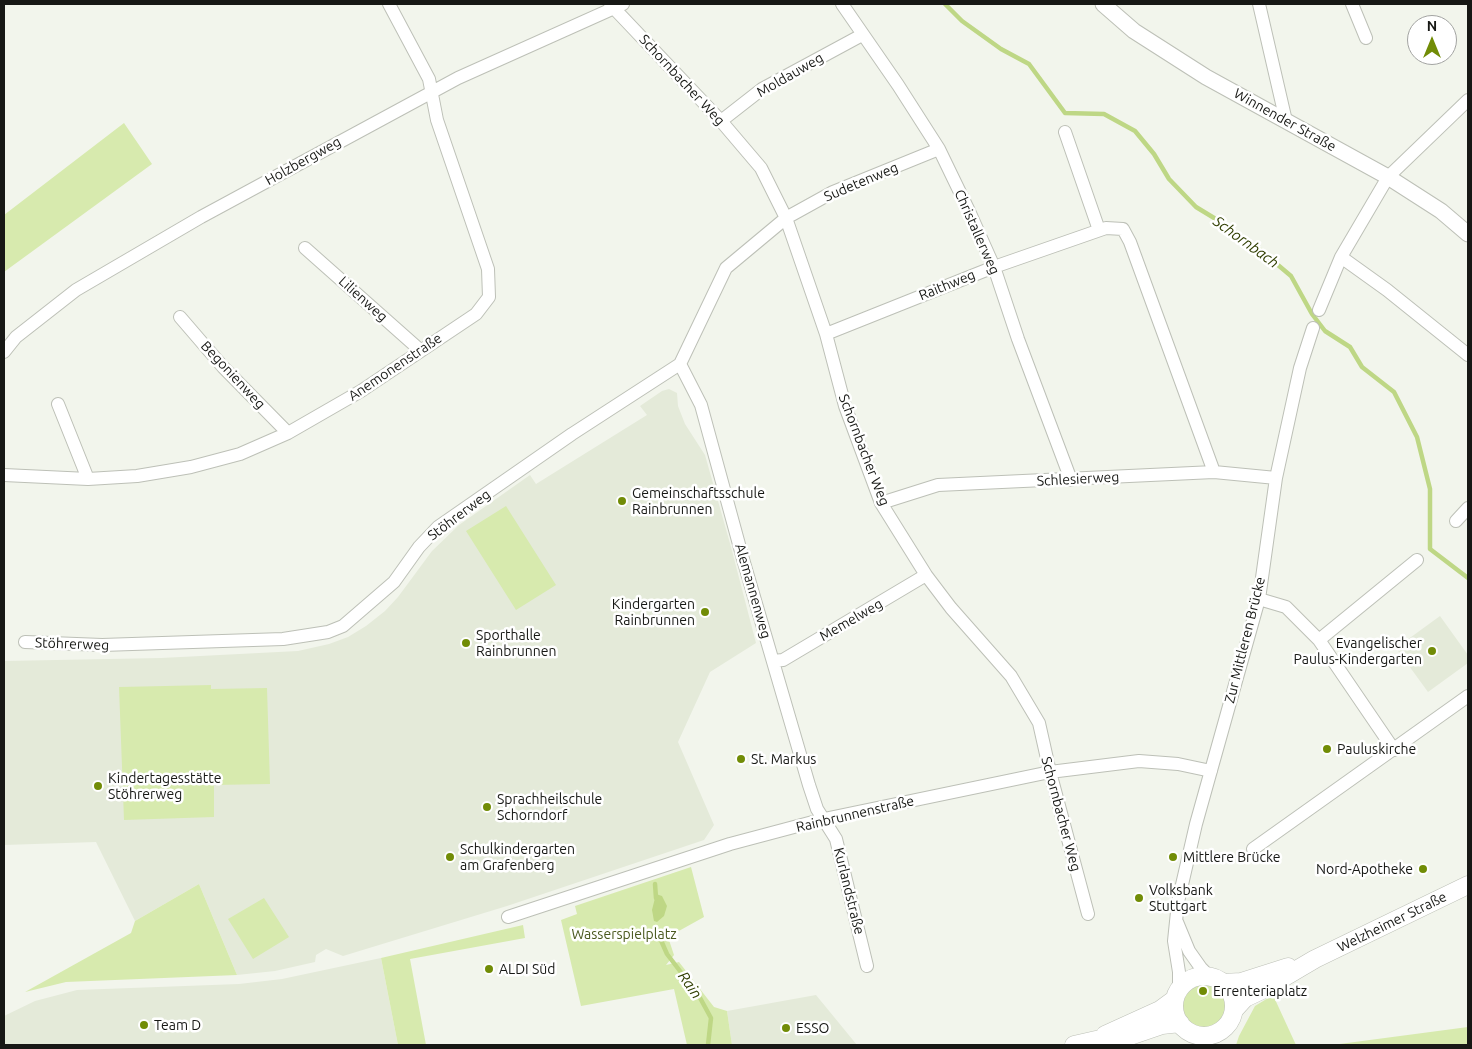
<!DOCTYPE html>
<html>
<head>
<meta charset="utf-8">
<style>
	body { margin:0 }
	#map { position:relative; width:1472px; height:1049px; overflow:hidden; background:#f2f5ec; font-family:Ubuntu,sans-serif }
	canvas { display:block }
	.frame { position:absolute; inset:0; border:5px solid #171815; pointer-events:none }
	.north { position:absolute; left:1407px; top:15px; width:50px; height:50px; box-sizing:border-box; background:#fff; border:1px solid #a2a3a1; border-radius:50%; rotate:0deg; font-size:14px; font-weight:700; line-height:20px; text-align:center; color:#171815 }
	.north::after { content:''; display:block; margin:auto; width:18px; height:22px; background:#718c06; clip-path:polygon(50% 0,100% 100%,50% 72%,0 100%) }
</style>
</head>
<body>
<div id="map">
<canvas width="1472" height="1049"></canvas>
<div class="frame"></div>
<div class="north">N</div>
</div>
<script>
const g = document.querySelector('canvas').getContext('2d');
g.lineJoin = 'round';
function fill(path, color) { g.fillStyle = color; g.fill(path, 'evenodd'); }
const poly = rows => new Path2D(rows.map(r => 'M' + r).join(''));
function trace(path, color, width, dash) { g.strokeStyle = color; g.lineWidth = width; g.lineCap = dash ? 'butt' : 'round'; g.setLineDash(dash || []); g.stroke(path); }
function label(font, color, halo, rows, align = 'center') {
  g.font = font + ' Ubuntu,sans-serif'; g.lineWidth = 5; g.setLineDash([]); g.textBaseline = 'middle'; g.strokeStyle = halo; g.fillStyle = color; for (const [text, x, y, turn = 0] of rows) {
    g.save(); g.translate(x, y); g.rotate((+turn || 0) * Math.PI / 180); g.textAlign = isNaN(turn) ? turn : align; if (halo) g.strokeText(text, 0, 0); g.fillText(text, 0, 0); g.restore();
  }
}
fill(poly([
	[669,389,677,393,678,406,685,424,705,455,731,547,756,643,710,672,678,742,714,825,704,840,507,906,343,956,326,949,316,955,315,962,275,971,237,975,199,884,135,921,96,842,4,845,4,661,161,658,298,651,329,644,348,637,366,626,385,611,398,597,432,551,459,525,530,475,536,484,647,415,640,406,662,391],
	[1440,616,1468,655,1468,663,1428,692,1396,648],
	[381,958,398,1045,4,1045,4,1016,35,1001,77,990,239,984,282,979],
	[816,995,857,1045,732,1045,727,1011]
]), '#e4ead9');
fill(poly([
	[124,123,152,164,4,272,4,215],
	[506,506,556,585,516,610,466,531],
	[211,685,211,689,267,688,270,784,214,785,214,817,124,820,119,687],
	[691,867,704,917,668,937,674,955,666,965,679,962,714,1007,727,1011,732,1045,687,1045,674,989,581,1006,561,920,577,914,575,906],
	[199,884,237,975,66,982,25,992,131,933,135,921],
	[264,898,289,937,253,959,228,919],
	[523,925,525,938,410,959,426,1045,398,1045,381,958],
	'1182 1006a23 23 0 1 1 46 0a23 23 0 1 1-46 0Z',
	[1273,995,1296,1045,1236,1045,1239,1036,1255,1006],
	[1468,1027,1468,1045,1332,1045]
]), '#d7eaae');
fill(poly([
	[656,894,662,896,667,906,664,916,657,922,654,921,652,910]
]), '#bed785');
trace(poly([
	[945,4,962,21,1001,49,1029,64,1065,113,1104,114,1135,131,1154,154,1169,179,1196,207,1224,224,1259,249,1291,276,1312,314,1325,331,1350,347,1362,367,1394,392,1417,437,1430,489,1430,549,1468,578],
	[655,884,656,898],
	[656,929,667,954,699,996,711,1018,708,1045]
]), '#bed785', 4.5);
const minor = poly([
	[610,4,721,121,761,168,786,218,826,334,845,406,881,503,926,575,951,608,1011,676,1039,723,1050,772,1088,914],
	[842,4,898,85,939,149,969,211,994,267,1018,339,1071,480],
	[1259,4,1286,121],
	[1352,4,1366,38],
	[721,121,762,89,862,35],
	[1065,132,1099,230],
	[305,248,420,350],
	[1341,257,1387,290,1468,355],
	[1319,310,1341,257,1388,177,1468,100],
	[180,317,223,367,288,433],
	[826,334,994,267,1106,228,1123,229,1130,242,1214,472],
	[4,352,16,337,76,290,201,217,458,78,623,4],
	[680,364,701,405,743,559,809,785,817,809,836,839,867,966],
	[58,404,88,479],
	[4,475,88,479,137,476,191,467,240,454,288,433,361,391,476,314,489,297,488,269,437,120,429,79,389,4],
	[881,503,938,485,1214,472,1276,478],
	[1456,521,1468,508],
	[1259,599,1286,607,1319,640,1394,750],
	[1319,640,1417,560],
	[25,642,102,645,283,639,328,632,343,626,394,582,419,547,438,527,572,434,680,364,726,268,786,218,833,192,939,149],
	[773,661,783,660,926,575],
	[1253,849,1468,696],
	[508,917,730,844,824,819,1050,772,1139,761,1178,764,1211,771],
	[1177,922,1189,951,1201,968,1210,977],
	[1179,989,1179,972,1174,941,1178,902,1196,824,1259,599,1276,478,1300,368,1313,328]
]);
const tertiary = poly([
	[1103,4,1134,31,1206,77,1388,177,1441,211,1468,234]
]);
const secondary = poly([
	'1174 1006a30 30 0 1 1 60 0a30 30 0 1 1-60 0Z',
	[1223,983,1241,982,1288,967],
	[1234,1010,1245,998,1264,989,1315,959,1468,885],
	[1105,1035,1160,1010,1175,999],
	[1074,1045,1096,1040,1124,1038,1162,1025,1180,1023]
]);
trace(minor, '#bdc0b7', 14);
trace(tertiary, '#bdc0b7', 17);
trace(secondary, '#bdc0b7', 19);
trace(minor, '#fff', 12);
trace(tertiary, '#fff', 15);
trace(secondary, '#fff', 18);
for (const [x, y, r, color] of [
	[622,501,5,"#718c06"],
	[705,612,5,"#718c06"],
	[466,643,5,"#718c06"],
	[1432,651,5,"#718c06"],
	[1327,749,5,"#718c06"],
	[741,759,5,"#718c06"],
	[98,786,5,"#718c06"],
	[487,807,5,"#718c06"],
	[450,857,5,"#718c06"],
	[1173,857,5,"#718c06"],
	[1423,869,5,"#718c06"],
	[1139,898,5,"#718c06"],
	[489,969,5,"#718c06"],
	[1203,991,5,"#718c06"],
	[144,1025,5,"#718c06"],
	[786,1028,5,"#718c06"]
]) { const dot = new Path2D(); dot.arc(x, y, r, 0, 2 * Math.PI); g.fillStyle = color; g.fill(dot); trace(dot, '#fff', 2); }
label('14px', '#171815', '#fff', [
	["Moldauweg",790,75,-30],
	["Schornbacher Weg",682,80,47],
	["Winnender Straße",1285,120,29],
	["Holzbergweg",303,161,-29],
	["Sudetenweg",861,182,-23],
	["Christallerweg",977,232,66],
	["Raithweg",947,285,-22],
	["Lilienweg",363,299,42],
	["Anemonenstraße",395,367,-34],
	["Begonienweg",233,375,47],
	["Schornbacher Weg",864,450,69],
	["Schlesierweg",1078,479,-3],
	["Stöhrerweg",459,515,-37],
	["Alemannenweg",753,591,74],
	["Memelweg",851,620,-30],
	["Zur Mittleren Brücke",1245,640,-76],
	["Stöhrerweg",72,644,2],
	["Rainbrunnenstraße",855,814,-13],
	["Schornbacher Weg",1061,814,75],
	["Kurlandstraße",849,891,76],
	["Welzheimer Straße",1392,922,-26]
]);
label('14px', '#171815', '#fff', [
	["Gemeinschaftsschule",632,493],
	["Rainbrunnen",632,509],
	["Kindergarten",695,604,"right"],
	["Rainbrunnen",695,620,"right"],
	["Sporthalle",476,635],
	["Rainbrunnen",476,651],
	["Evangelischer",1422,643,"right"],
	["Paulus-Kindergarten",1422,659,"right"],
	["Pauluskirche",1337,749],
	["St. Markus",751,759],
	["Kindertagesstätte",108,778],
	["Stöhrerweg",108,794],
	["Sprachheilschule",497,799],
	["Schorndorf",497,815],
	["Schulkindergarten",460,849],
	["am Grafenberg",460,865],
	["Mittlere Brücke",1183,857],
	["Nord-Apotheke",1413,869,"right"],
	["Volksbank",1149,890],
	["Stuttgart",1149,906],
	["ALDI Süd",499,969],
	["Errenteriaplatz",1213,991],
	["Team D",154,1025],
	["ESSO",796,1028]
], 'left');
label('14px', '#4a591f', '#fff', [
	["Wasserspielplatz",624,934]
]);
label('italic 15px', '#303e00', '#fff', [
	["Schornbach",1246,242,36],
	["Rain",690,985,55]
]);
</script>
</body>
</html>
